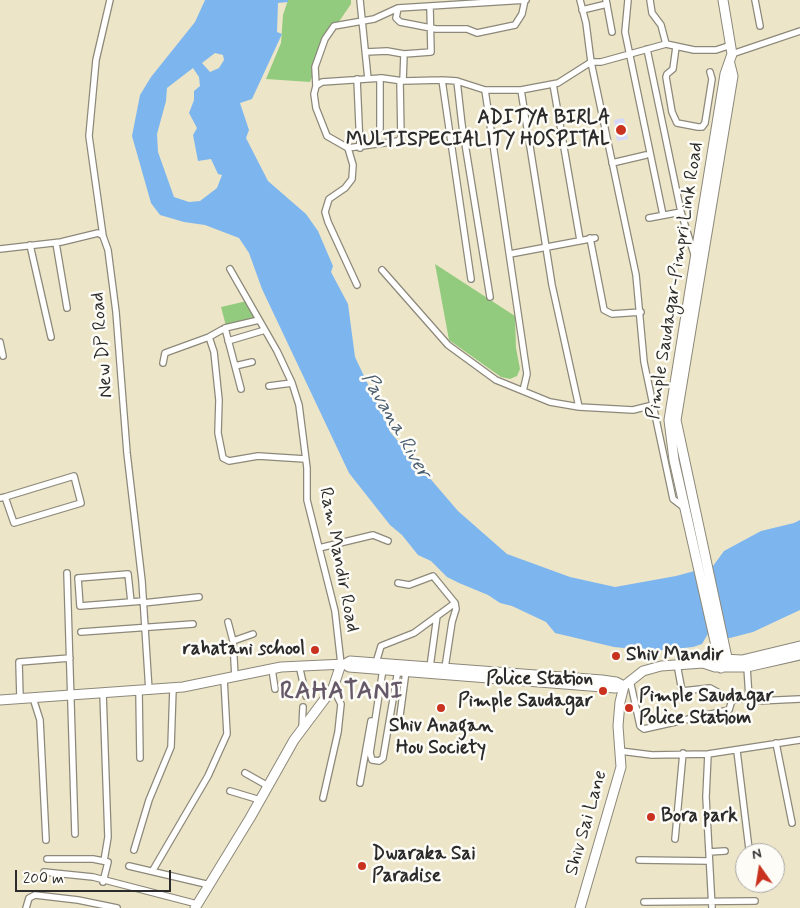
<!DOCTYPE html>
<html>
<head>
<meta charset="utf-8">
<style>
	body { margin:0 }
	#map { position:relative; width:800px; height:908px; overflow:hidden; background:#ede5c8; font-family:Mynerve,sans-serif }
	canvas { display:block }
	.north { position:absolute; left:735px; top:843px; width:50px; height:50px; box-sizing:border-box; background:#fdfcf7; border:1px solid #a9a8a5; border-radius:50%; rotate:347deg; font-size:14px; font-weight:700; line-height:20px; text-align:center; color:#2b2b2b }
	.north::after { content:''; display:block; margin:auto; width:18px; height:22px; background:#c8321e; clip-path:polygon(50% 0,100% 100%,50% 72%,0 100%) }
	.scale { position:absolute; left:15px; top:870px; width:156px; height:22px; box-sizing:border-box; border:2px solid #2b2b2b; border-top:0; padding-left:6px; font-size:15px; line-height:18px; white-space:nowrap; color:#2b2b2b; -webkit-text-stroke:4px #fdfcf7; paint-order:stroke }
</style>
</head>
<body>
<div id="map">
<canvas width="800" height="908"></canvas>
<div class="north">N</div>
<div class="scale">200 m</div>
</div>
<script>
const g = document.querySelector('canvas').getContext('2d');
g.lineJoin = 'round';
function fill(path, color) { g.fillStyle = color; g.fill(path, 'evenodd'); }
const poly = rows => new Path2D(rows.map(r => 'M' + r).join(''));
function trace(path, color, width, dash) { g.strokeStyle = color; g.lineWidth = width; g.lineCap = dash ? 'butt' : 'round'; g.setLineDash(dash || []); g.stroke(path); }
function label(font, color, halo, rows, align = 'center') {
  g.font = font + ' Mynerve,sans-serif'; g.lineWidth = 5; g.setLineDash([]); g.textBaseline = 'middle'; g.strokeStyle = halo; g.fillStyle = color; for (const [text, x, y, turn = 0] of rows) {
    g.save(); g.translate(x, y); g.rotate((+turn || 0) * Math.PI / 180); g.textAlign = isNaN(turn) ? turn : align; if (halo) g.strokeText(text, 0, 0); g.fillText(text, 0, 0); g.restore();
  }
}
fill(poly([
	[624,118,628,139,617,141,614,120]
]), '#d6d8f8');
fill(poly([
	[288,0,351,0,351,4,325,42,310,82,266,79,281,43,283,15],
	[435,264,515,316,516,348,520,369,517,376,510,379,501,377,449,340],
	[247,301,257,319,226,326,221,307]
]), '#93cb7e');
fill(poly([
	[205,0,288,0,288,2,278,3,277,32,282,34,252,99,240,103,249,130,246,138,268,181,306,214,318,231,333,266,331,272,348,304,355,357,391,433,458,511,507,554,570,577,615,587,676,576,713,566,724,551,761,531,794,523,800,520,800,610,753,632,730,638,722,638,709,632,702,644,693,647,655,651,614,647,555,633,546,622,512,606,500,603,488,595,459,583,447,577,431,561,418,555,402,535,390,525,349,473,262,289,249,253,239,238,205,225,184,222,160,215,151,203,132,136,140,95,151,77,195,22],
	[215,53,223,55,224,60,219,68,210,72,202,63],
	[193,68,199,77,200,86,194,91,194,100,189,113,197,128,193,135,198,161,211,159,218,174,222,175,217,188,200,201,189,202,174,197,158,152,157,134,166,101,167,88]
]), '#7db6ee');
const street = poly([
	[110,0,96,60,89,136,103,236,108,250,116,312,127,453,142,581,149,691],
	[360,0,368,79],
	[580,0,586,23,591,62,636,275,644,362,653,405,673,499,686,509],
	[606,0,612,32],
	[628,0,625,32,663,215],
	[650,0,652,13,661,25,666,44],
	[755,0,760,26],
	[398,8,396,18,400,22,436,29,467,29,477,33,515,25,522,14,525,0],
	[582,10,607,4],
	[676,47,673,69,667,74,666,77,672,112,677,123,698,127,702,127,705,123,712,79,710,72],
	[647,49,681,212,649,218],
	[366,52,387,51,404,54,431,52,430,7],
	[732,54,800,31],
	[380,78,380,129],
	[357,79,360,148],
	[442,80,471,279],
	[400,81,401,138,398,141,348,148,327,136,316,108,314,94,316,86,322,82,382,78,403,81,442,80,457,81,485,90,521,90,558,83,591,62,601,62,666,44,694,50,716,50,731,45],
	[403,81,404,54],
	[457,81,462,125,490,297],
	[553,84,580,240],
	[316,86,315,67,325,39,334,26,374,19,398,8,526,0],
	[485,90,527,374,523,391],
	[521,90,552,285,579,407],
	[348,148,353,165,352,179,345,188,329,199,325,212,328,222,357,285],
	[612,163,646,155],
	[681,212,694,254],
	[590,238,604,310,612,314,641,312],
	[56,243,67,308],
	[30,245,51,337],
	[0,249,61,242,98,233,103,236],
	[510,254,595,238],
	[230,269,277,351,292,383,299,405,307,468,307,500,335,611,341,664],
	[382,270,448,345,496,380,550,402,579,407,633,410,653,405],
	[225,328,241,389],
	[209,337,214,352,219,400,218,433,223,458,229,461,258,456,305,459],
	[228,341,265,330],
	[0,342,3,356],
	[163,363,165,353,209,337,225,328,259,320],
	[235,366,252,362],
	[269,386,292,383],
	[0,498,5,497,74,476,81,503,14,523,5,497],
	[319,548,373,535,388,541],
	[67,573,75,834],
	[131,602,128,574,78,578,80,606,131,602,143,601],
	[143,603,199,597],
	[228,622,233,641,235,677],
	[81,632,193,624],
	[233,641,253,634],
	[677,664,682,691,710,688,732,700],
	[299,665,306,696],
	[375,666,381,646,414,633,455,603,433,576,409,585,398,583],
	[430,667,437,616],
	[747,667,749,698],
	[445,668,452,622,456,609,455,603],
	[272,669,275,689],
	[383,669,370,753,372,760,379,761,383,758,398,670],
	[630,680,640,726,644,729,729,710,732,700,749,698,757,701,800,699],
	[139,691,140,758],
	[103,693,108,837,104,861],
	[20,698,19,662,70,658],
	[33,698,40,720,46,840],
	[399,723,406,671],
	[302,728,303,707],
	[776,743,792,823],
	[620,751,652,755,708,754,800,740],
	[737,751,749,849],
	[708,754,706,797,712,908],
	[245,773,268,786],
	[360,783,371,721],
	[230,791,260,800],
	[323,798,338,732,341,704,333,688],
	[675,839,683,753],
	[134,850,149,800,171,747,173,688],
	[709,852,725,851],
	[47,859,93,859,108,862,103,882],
	[639,860,709,861],
	[129,866,210,885],
	[153,870,208,776,227,734,224,679],
	[44,872,93,877,197,904],
	[644,902,755,901],
	[26,908,29,898,35,895,78,900,117,908]
]);
const secondary = poly([
	[722,659,742,660,800,646],
	[345,664,349,667,615,688,624,686,643,671,661,666,703,663,715,667,747,667,800,655],
	[729,667,676,420,733,76,730,64],
	[721,668,674,460,669,420,725,74,732,54,723,0],
	[0,700,183,687,281,667,345,664,350,661,602,680,616,682,624,686],
	[195,908,250,818,294,740,333,688,341,664],
	[580,908,621,767,618,726,620,702,624,686]
]);
const primary = poly([
	[503,679,503,673]
]);
trace(street, '#8c887a', 8);
trace(secondary, '#8c887a', 11);
trace(primary, '#8c887a', 11);
trace(street, '#fff', 5.5);
trace(secondary, '#fff', 9);
trace(primary, '#fff', 9);
for (const [x, y, r, color] of [
	[621,130,6,"#c8321e"],
	[315,650,5,"#c8321e"],
	[616,656,5,"#c8321e"],
	[603,691,5,"#c8321e"],
	[441,708,5,"#c8321e"],
	[629,708,5,"#c8321e"],
	[651,817,5,"#c8321e"],
	[362,866,5,"#c8321e"]
]) { const dot = new Path2D(); dot.arc(x, y, r, 0, 2 * Math.PI); g.fillStyle = color; g.fill(dot); trace(dot, '#fdfcf7', 2); }
label('bold 19px', '#2b2b2b', '#fdfcf7', [
	["ADITYA BIRLA",610,119,"right"],
	["MULTISPECIALITY HOSPITAL",610,141,"right"],
	["rahatani school",305,650,"right"],
	["Shiv Mandir",626,656],
	["Police Station",593,680,"right"],
	["Pimple Saudagar",593,702,"right"],
	["Pimple Saudagar",639,697],
	["Police Statiom",639,719],
	["Shiv Anagan",441,727,"center"],
	["Hou Society",441,749,"center"],
	["Bora park",661,817],
	["Dwaraka Sai",372,855],
	["Paradise",372,877]
], 'left');
label('19px', '#2b2b2b', '#fdfcf7', [
	["Pimple Saudagar-Pimpri Link Road",676,281,-81],
	["New DP Road",103,345,-95],
	["Ram Mandir Road",338,560,79],
	["Shiv Sai Lane",587,823,-74]
]);
label('italic 20px', '#485c6f', '#fdfcf7', [
	["Pavana River",395,426,60]
]);
g.letterSpacing = '1px';
label('bold 24px', '#655868', '#fdfcf7', [
	["RAHATANI",342,693]
]);
g.letterSpacing = '0px';
</script>
</body>
</html>
